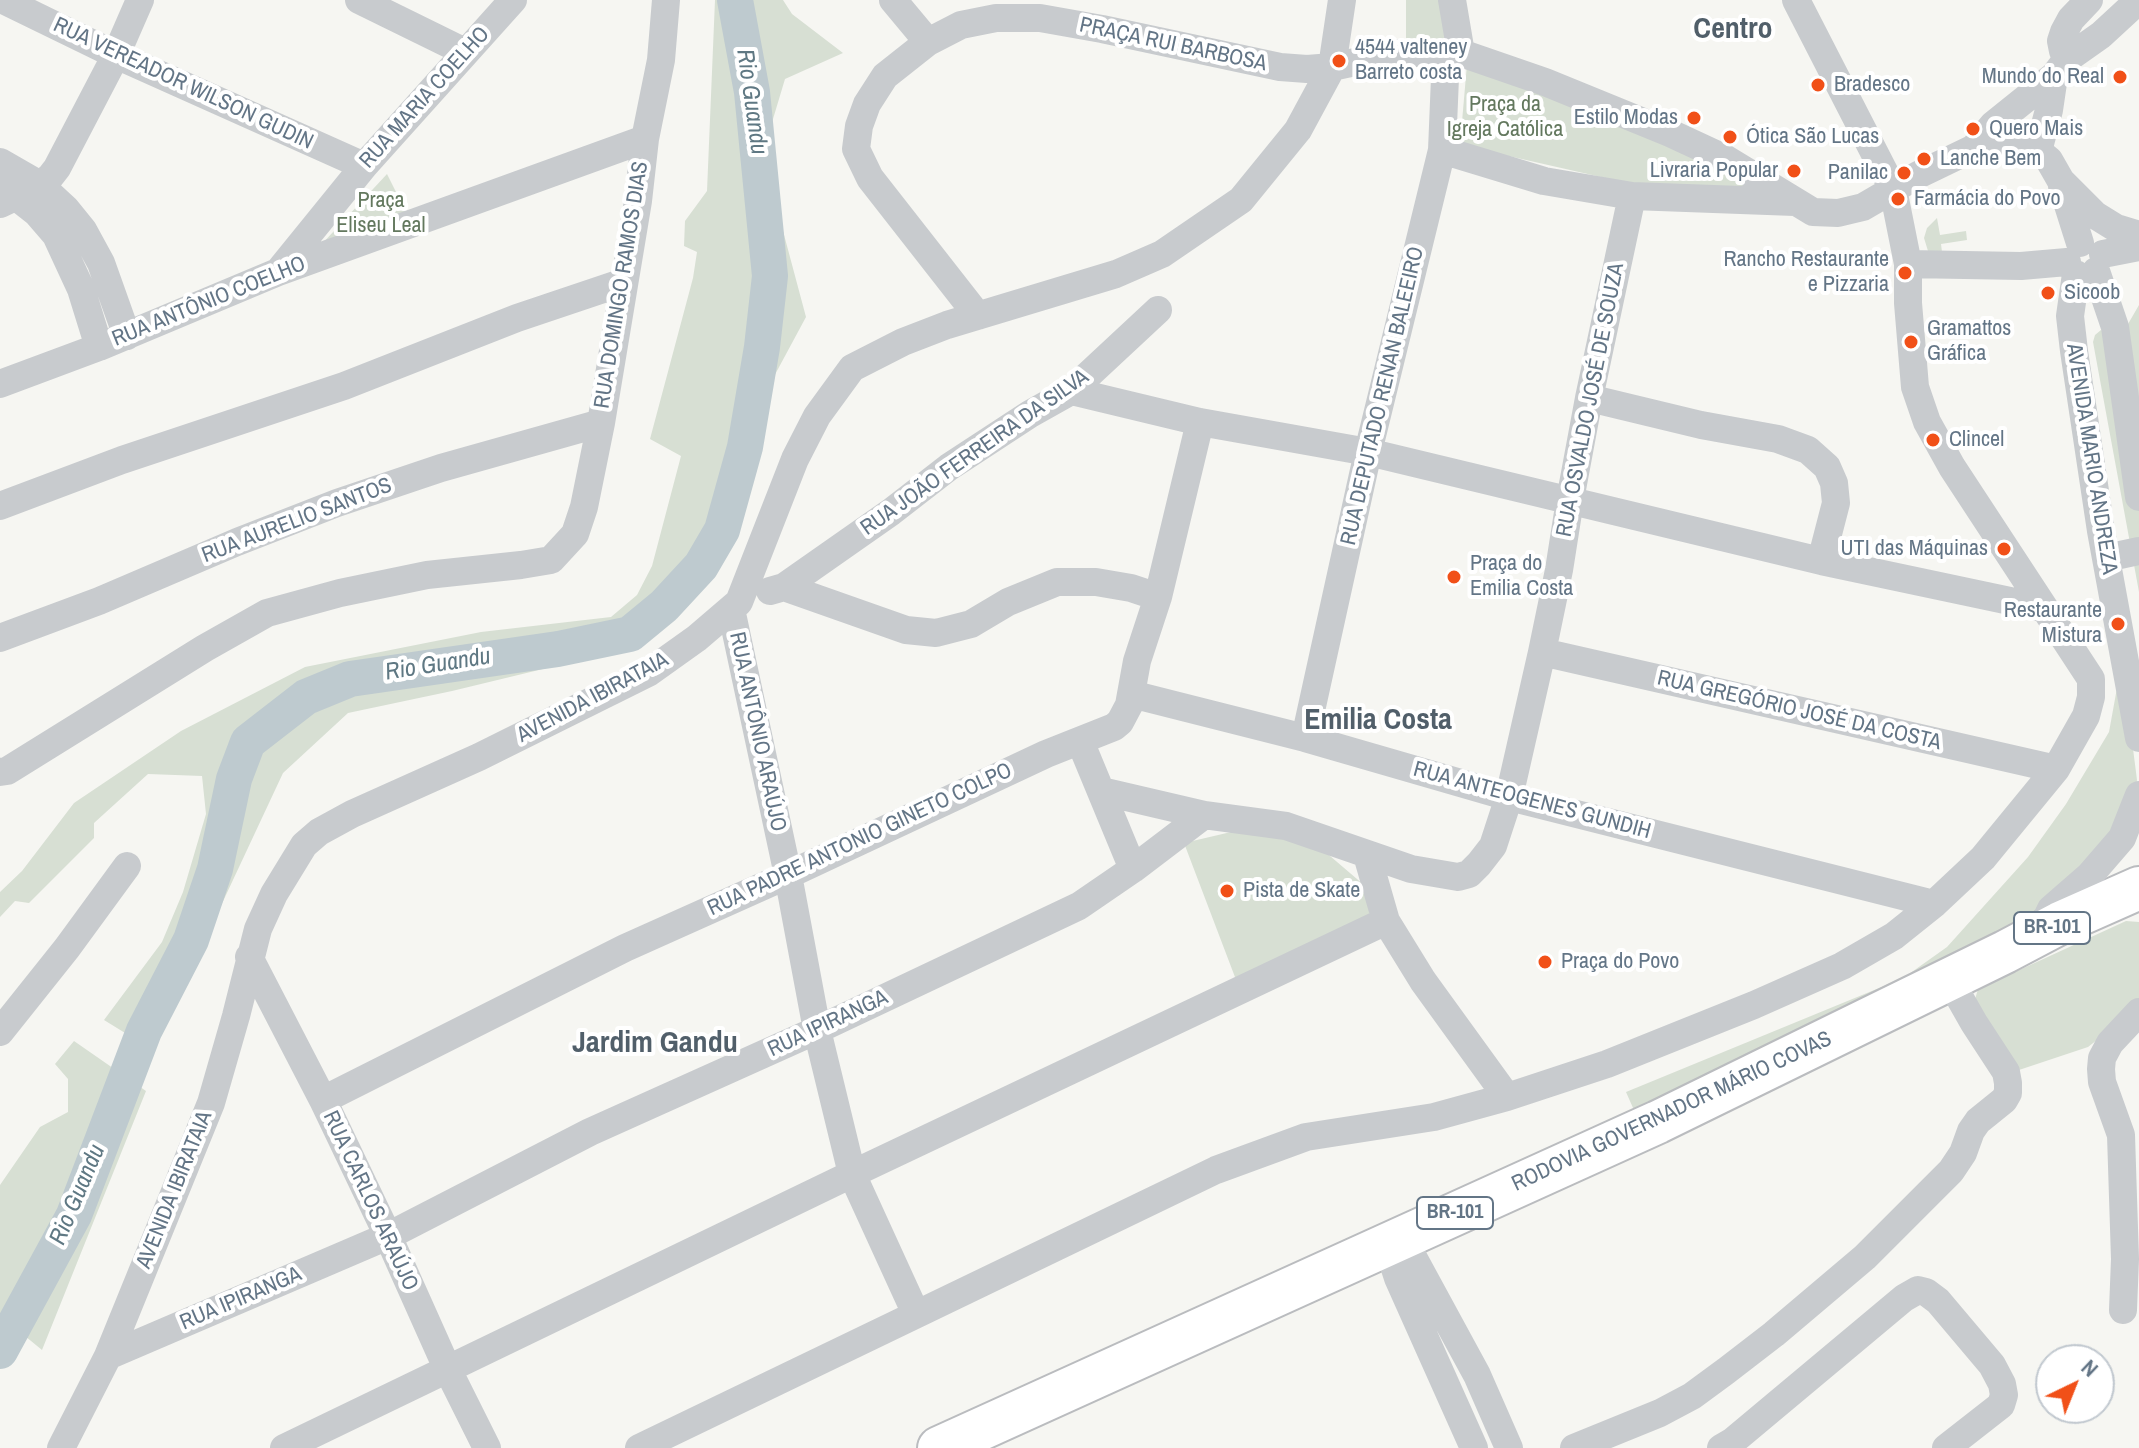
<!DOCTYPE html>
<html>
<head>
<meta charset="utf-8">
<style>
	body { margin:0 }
	#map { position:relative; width:2139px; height:1448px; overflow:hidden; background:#f6f6f2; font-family:"Archivo Narrow",sans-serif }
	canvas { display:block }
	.north { position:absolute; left:2035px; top:1344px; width:80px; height:80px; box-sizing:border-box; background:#fff; border:2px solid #c1c8cf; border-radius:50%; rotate:43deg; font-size:22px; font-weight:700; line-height:32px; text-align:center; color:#637586 }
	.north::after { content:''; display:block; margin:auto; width:28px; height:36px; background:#f15018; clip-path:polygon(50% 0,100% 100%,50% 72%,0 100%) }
</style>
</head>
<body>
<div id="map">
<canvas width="2139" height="1448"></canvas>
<div class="north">N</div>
</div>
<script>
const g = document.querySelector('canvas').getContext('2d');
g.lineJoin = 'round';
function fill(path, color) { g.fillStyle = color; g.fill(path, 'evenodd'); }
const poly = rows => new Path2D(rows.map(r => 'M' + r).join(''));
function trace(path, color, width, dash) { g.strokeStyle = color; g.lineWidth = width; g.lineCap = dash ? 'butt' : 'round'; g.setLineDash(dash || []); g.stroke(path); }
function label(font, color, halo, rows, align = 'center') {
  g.font = font + ' "Archivo Narrow",sans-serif'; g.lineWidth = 8; g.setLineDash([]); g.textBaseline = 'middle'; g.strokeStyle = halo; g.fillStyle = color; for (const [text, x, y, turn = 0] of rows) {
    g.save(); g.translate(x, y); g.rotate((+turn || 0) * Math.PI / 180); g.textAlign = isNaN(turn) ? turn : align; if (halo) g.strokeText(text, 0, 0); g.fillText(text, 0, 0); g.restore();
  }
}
fill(poly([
	[715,0,783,0,792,14,843,53,785,79,770,129,779,216,806,317,764,395,747,477,725,547,695,589,634,647,452,691,348,713,283,773,182,989,151,1049,104,1020,162,942,183,892,206,814,202,776,148,774,94,823,94,838,29,903,15,901,0,917,0,892,22,871,74,803,181,731,305,667,481,632,611,617,637,595,652,566,681,456,650,439,693,278,697,252,684,246,685,221,707,191],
	[1406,0,1447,0,1453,43,1406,41],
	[1467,64,1790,190,1645,187,1460,145],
	[387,174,413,226,320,246],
	[1937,218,1940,235,1966,231,1967,240,1941,244,1943,260,1928,251,1924,238,1927,228],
	[2139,305,2139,417,2124,331],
	[2101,330,2107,333,2139,498,2139,592,2093,342,2095,335],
	[2117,688,2131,733,2137,780,2130,820,2047,909,1637,1117,1626,1092,1884,986,1909,974,1947,947,2028,857,2066,804,2109,732],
	[1231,832,1309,838,1364,885,1372,926,1238,985,1184,843],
	[2126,921,2139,922,2139,1007,2088,1047,2019,1070,1974,1003,1978,989],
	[74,1041,146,1091,42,1350,14,1327,0,1351,0,1185,40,1127,68,1112,68,1079,55,1064]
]), '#d7dfd3');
trace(poly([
	[0,1351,74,1215,144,1031,191,940,215,869,234,779,248,742,306,697,350,679,558,649,630,634,664,606,701,566,722,530,745,447,762,347,770,276,752,92,735,0]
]), '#becacf', 36);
const highway = poly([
	[939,1448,1658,1122,2005,952,2060,923,2139,888]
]);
trace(highway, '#babcbf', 46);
trace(poly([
	[3,0,116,55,364,166],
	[359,0,465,52],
	[893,0,928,42],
	[1452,0,1461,53],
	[2067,59,2063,51,2061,41,2064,32,2071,19,2089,0],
	[1974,148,1993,125,2054,76,2067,59,2101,35,2139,0],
	[1442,150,1544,181,1632,196,1795,202],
	[2038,151,2049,110,2054,76],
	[0,162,40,185,66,209,83,230,101,263,127,336],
	[2062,186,2080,243],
	[4,187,37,213,56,235,81,289,99,347],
	[0,204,40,185,50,177,57,168,116,55,140,0],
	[2103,254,2139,247],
	[1908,264,2021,266,2067,262],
	[2096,271,2115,327,2139,497],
	[278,272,364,166,513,0],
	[2076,274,2070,316,2074,351,2101,531,2139,738],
	[978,316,870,178,856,149,859,126,867,104,885,76,928,42,961,25,996,18,1040,18,1102,29,1280,67,1307,69,1332,67,1397,53,1461,53,1545,82,1670,133,1726,159,1813,212,1838,213,1863,207,1918,175,1974,148,2038,151,2049,160,2061,181,2095,215,2116,228,2139,235],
	[0,384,99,347,278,272,645,139],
	[1071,391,1200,422,1368,452,1821,561,2043,608],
	[1589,398,1701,425,1778,439,1808,450,1827,467,1834,483,1836,503,1821,561],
	[0,506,122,460,344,386,517,318,624,282],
	[2106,558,2139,551],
	[784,587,891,512,949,467,1030,414,1071,391,1158,310],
	[770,591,784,587,906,630,936,633,971,624,1008,602,1057,582,1096,582,1131,588,1158,597],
	[731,609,788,875,817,1030,852,1174,916,1314],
	[0,638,99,601,237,542,337,503,441,468,601,423],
	[1542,652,2056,769],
	[1131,694,1305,738,1509,797,1934,904],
	[1305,738,1368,452,1442,150,1446,53],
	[1080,741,1133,869],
	[0,772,7,771,205,648,267,613,340,593,427,575,521,565,551,560,575,534,584,507,601,423,638,201,645,139,661,60,666,0],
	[1101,791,1204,815],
	[1367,855,1386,921,1423,981,1507,1097],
	[2041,930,2051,909,2090,875,2122,838,2139,795],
	[249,957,323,1100,388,1236,447,1368,487,1448],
	[0,1032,67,948,127,866],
	[323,1100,625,948,788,875,1046,754,1114,727,1120,722,1129,705,1137,661,1158,597,1200,422],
	[1402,1237,1477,1375,1509,1448],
	[1387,1244,1398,1278,1474,1448],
	[2123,1310,2125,1259,2121,1135,2102,1082,2101,1069,2102,1058,2110,1043,2139,1012],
	[108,1356,388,1236,590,1132,817,1030,1079,906,1133,869,1204,815,1286,826,1411,869,1458,877,1469,874,1479,864,1493,846,1509,797,1542,652,1559,570,1570,500,1589,398,1632,196],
	[61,1448,108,1356,211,1103,236,1016,258,929,274,894,304,845,319,832,352,814,479,757,648,673,697,638,739,602,795,459,817,416,852,368,903,342,947,325,1116,274,1162,254,1241,200,1298,130,1332,67,1342,0],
	[284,1448,852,1174,1386,921],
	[639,1448,1216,1170,1306,1137,1434,1117,1507,1097,1607,1064,1754,1005,1842,966,1894,936,1934,904,1983,858,2056,769,2086,716,2091,697,2091,679,1952,467,1927,422,1915,387,1908,303,1908,264,1893,189,1796,0],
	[1574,1448,1660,1413,1692,1396,1726,1371,1774,1334,1865,1257,1951,1171,1963,1153,1971,1131,1978,1121,2004,1100,2008,1093,2008,1083,2006,1072,1974,1023,1949,979],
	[1721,1448,1733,1441,1904,1298,1918,1290,1926,1292,1938,1301,1992,1365,2002,1384,2004,1395,2001,1405,1946,1448]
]), '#c8cbce', 28);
trace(highway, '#fff', 42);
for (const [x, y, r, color] of [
	[1339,61,8,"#f15018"],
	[2120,77,8,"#f15018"],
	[1818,85,8,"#f15018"],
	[1694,118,8,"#f15018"],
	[1973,129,8,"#f15018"],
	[1730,137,8,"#f15018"],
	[1924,159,8,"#f15018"],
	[1794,171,8,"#f15018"],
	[1904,173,8,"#f15018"],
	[1898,199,8,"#f15018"],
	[1905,273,8,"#f15018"],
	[2048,293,8,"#f15018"],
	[1911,342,8,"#f15018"],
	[1933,440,8,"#f15018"],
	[2004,549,8,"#f15018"],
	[1454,577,8,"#f15018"],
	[2118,624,8,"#f15018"],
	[1227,891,8,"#f15018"],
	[1545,962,8,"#f15018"]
]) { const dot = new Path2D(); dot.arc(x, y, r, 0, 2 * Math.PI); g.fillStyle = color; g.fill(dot); trace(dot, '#fff', 3); }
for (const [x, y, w] of [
	[2052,928,76],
	[1455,1213,76]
]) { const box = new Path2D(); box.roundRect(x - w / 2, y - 16, w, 32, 6); g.fillStyle = '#fff'; g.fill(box); trace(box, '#637586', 2); }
label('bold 20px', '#637586', null, [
	["BR-101",2052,928],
	["BR-101",1455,1213]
]);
label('22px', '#637586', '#fff', [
	["PRAÇA RUI BARBOSA",1173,45,12],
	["RUA VEREADOR WILSON GUDIN",183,84,25],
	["RUA MARIA COELHO",425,98,-48],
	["RUA DOMINGO RAMOS DIAS",622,285,-81],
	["RUA ANTÔNIO COELHO",209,302,-22],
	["RUA DEPUTADO RENAN BALEEIRO",1383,396,-77],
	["RUA OSVALDO JOSÉ DE SOUZA",1591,400,-79],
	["RUA JOÃO FERREIRA DA SILVA",975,453,-35],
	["AVENIDA MARIO ANDREZA",2091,459,81],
	["RUA AURELIO SANTOS",297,521,-21],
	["AVENIDA IBIRATAIA",593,698,-28],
	["RUA GREGÓRIO JOSÉ DA COSTA",1799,711,13],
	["RUA ANTÔNIO ARAÚJO",757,732,78],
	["RUA ANTEOGENES GUNDIH",1532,801,15],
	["RUA PADRE ANTONIO GINETO COLPO",860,840,-25],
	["RUA IPIRANGA",828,1024,-25],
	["RODOVIA GOVERNADOR MÁRIO COVAS",1672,1112,-25],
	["AVENIDA IBIRATAIA",175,1190,-68],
	["RUA CARLOS ARAÚJO",370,1201,65],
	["RUA IPIRANGA",241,1299,-23]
]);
label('22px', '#637586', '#fff', [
	["4544 valteney",1355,48],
	["Barreto costa",1355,73],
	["Mundo do Real",2104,77,"right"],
	["Bradesco",1834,85],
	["Estilo Modas",1678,118,"right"],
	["Quero Mais",1989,129],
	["Ótica São Lucas",1746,137],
	["Lanche Bem",1940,159],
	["Livraria Popular",1778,171,"right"],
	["Panilac",1888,173,"right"],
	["Farmácia do Povo",1914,199],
	["Rancho Restaurante",1889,260,"right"],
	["e Pizzaria",1889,285,"right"],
	["Sicoob",2064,293],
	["Gramattos",1927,329],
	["Gráfica",1927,354],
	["Clincel",1949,440],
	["UTI das Máquinas",1988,549,"right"],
	["Praça do",1470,564],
	["Emilia Costa",1470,589],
	["Restaurante",2102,611,"right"],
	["Mistura",2102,636,"right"],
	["Pista de Skate",1243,891],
	["Praça do Povo",1561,962]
], 'left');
label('22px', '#63785e', '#fff', [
	["Praça da",1505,105],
	["Igreja Católica",1505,130],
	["Praça",381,201],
	["Eliseu Leal",381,226]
]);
label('italic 24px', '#5f7883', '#fff', [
	["Rio Guandu",751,102,82],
	["Rio Guandu",438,665,-9],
	["Rio Guandu",78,1195,-67]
]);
label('bold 30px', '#515f6a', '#fff', [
	["Centro",1733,30],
	["Emilia Costa",1378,721],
	["Jardim Gandu",655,1044]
]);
</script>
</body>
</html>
